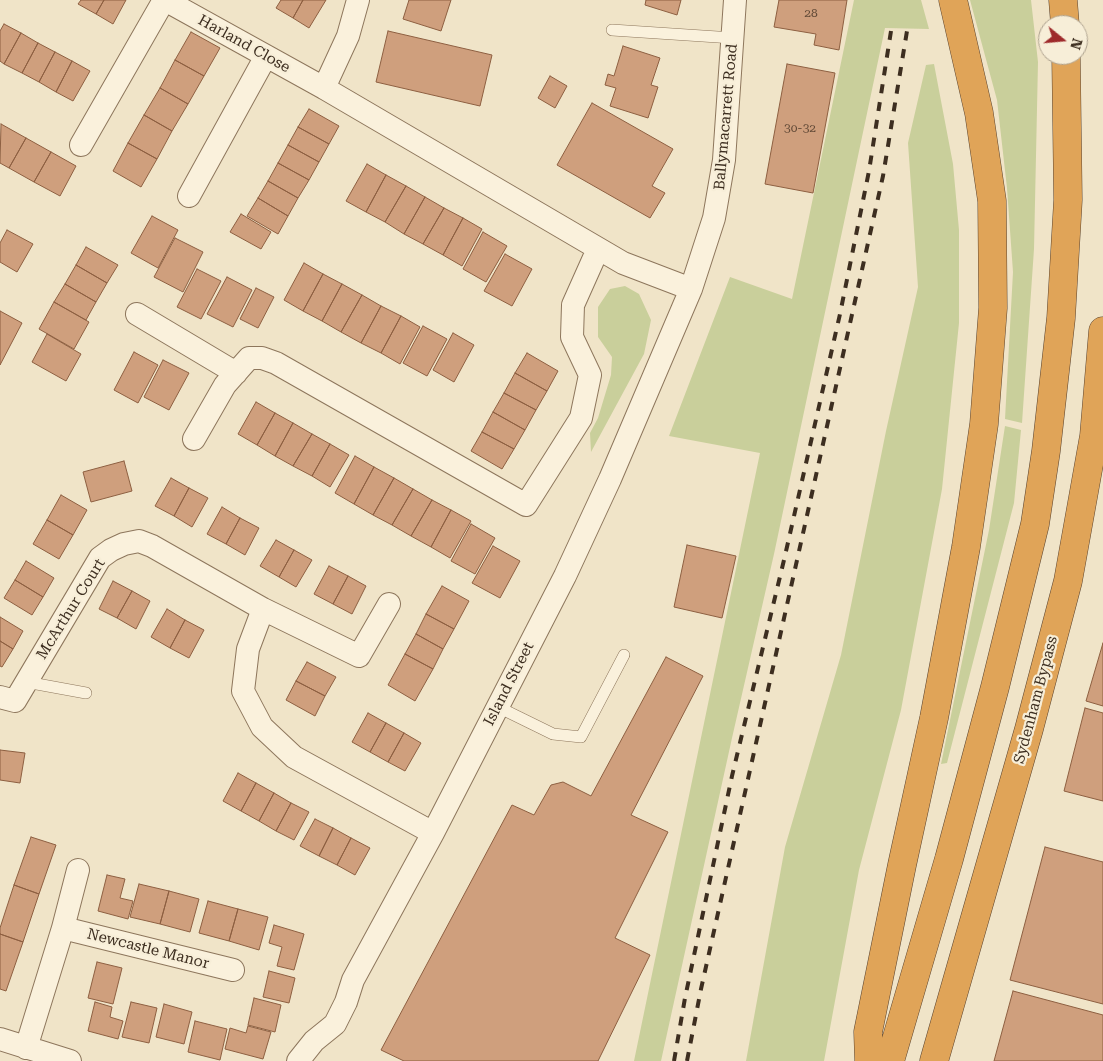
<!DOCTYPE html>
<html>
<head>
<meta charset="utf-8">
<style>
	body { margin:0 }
	#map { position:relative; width:1103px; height:1061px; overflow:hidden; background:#f0e4c8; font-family:"Roboto Serif",serif }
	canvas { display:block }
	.north { position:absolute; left:1038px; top:15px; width:50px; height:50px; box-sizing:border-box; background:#f7eed8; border:1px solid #ada18e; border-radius:50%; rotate:107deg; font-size:14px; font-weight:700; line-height:20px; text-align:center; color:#3d2e20 }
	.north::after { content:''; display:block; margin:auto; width:18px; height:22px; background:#9e2a2b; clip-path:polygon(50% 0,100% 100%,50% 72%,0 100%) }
</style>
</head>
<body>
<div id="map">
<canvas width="1103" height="1061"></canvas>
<div class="north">N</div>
</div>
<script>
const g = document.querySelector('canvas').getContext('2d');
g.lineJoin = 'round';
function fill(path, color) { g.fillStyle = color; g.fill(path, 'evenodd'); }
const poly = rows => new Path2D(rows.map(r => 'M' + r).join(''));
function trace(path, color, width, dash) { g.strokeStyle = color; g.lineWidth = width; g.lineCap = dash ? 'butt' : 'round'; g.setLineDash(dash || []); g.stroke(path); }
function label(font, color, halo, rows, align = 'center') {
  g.font = font + ' "Roboto Serif",serif'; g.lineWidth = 4.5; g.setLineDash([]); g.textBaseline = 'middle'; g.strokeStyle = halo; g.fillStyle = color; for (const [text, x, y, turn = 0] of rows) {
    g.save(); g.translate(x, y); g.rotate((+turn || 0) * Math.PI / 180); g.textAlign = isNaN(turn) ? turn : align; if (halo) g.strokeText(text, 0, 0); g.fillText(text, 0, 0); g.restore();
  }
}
fill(poly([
	[854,0,921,0,929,29,885,28,774,554,732,738,661,1061,634,1061,760,453,669,436,730,277,792,299],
	[970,0,1031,0,1038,62,1034,249,1022,423,1005,419,1013,272,1007,188,997,100],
	[934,64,953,164,959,230,959,323,942,489,901,710,859,870,824,1061,746,1061,785,847,841,655,886,431,918,287,908,143,926,65],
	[625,286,639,294,651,320,644,354,591,452,590,433,598,418,611,375,612,357,598,337,598,307,610,289],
	[1005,426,1021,430,1014,503,947,763,941,764,989,530]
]), '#c9cf9b');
const building = poly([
	[81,0,104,0,96,14,78,4,81,0],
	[104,0,126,0,113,24,96,14,104,0],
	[281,0,303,0,293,18,276,8,281,0],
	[303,0,326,0,309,28,293,18,303,0],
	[409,0,451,0,441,31,403,19,409,0],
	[646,0,681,0,677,15,645,5,646,0],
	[779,0,847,0,839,50,814,45,816,34,774,27,779,0],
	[4,24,21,33,4,64,0,61,0,31,4,24],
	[388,31,492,55,480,106,376,82,388,31],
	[191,32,220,48,204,76,175,60,191,32],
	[21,33,38,43,22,73,4,64,21,33],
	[38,43,55,52,39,82,22,73,38,43],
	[623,46,660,58,651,85,658,87,648,118,610,106,616,88,605,85,608,74,614,76,623,46],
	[55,52,72,61,56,92,39,82,55,52],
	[175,60,204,76,188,104,160,88,175,60],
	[72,61,90,71,73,101,56,92,72,61],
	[787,64,835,73,813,193,765,184,787,64],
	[550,76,567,86,555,108,538,98,550,76],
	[160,88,188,104,172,131,144,115,160,88],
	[592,103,673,149,652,186,665,193,650,218,557,165,592,103],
	[309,109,339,126,329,144,298,127,309,109],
	[144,115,172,131,157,159,128,143,144,115],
	[1,124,26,138,9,168,0,163,1,124],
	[298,127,329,144,319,162,288,145,298,127],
	[26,138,51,152,34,182,9,168,26,138],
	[128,143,157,159,141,187,113,171,128,143],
	[288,145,319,162,309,180,278,163,288,145],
	[51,152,76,166,60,196,34,182,51,152],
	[278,163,309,180,298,198,268,181,278,163],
	[367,164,386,175,366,212,346,201,367,164],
	[386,175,406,186,385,222,366,212,386,175],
	[268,181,298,198,288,216,258,198,268,181],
	[406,186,425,197,404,234,385,222,406,186],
	[425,197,444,208,423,244,404,234,425,197],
	[258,198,288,216,278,234,247,216,258,198],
	[444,208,463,218,443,255,423,244,444,208],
	[241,214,271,232,261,249,230,232,241,214],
	[152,216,178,230,158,268,131,253,152,216],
	[463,218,482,229,462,266,443,255,463,218],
	[7,230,33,244,17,272,0,262,0,243,7,230],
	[483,232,507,246,486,282,463,269,483,232],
	[175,238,203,252,183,292,154,277,175,238],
	[86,247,118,265,107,283,76,265,86,247],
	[505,254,532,269,512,306,484,291,505,254],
	[304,263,323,274,303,311,284,300,304,263],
	[76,265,107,283,96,302,65,284,76,265],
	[197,269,221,281,201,319,177,307,197,269],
	[323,274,342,284,322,321,303,311,323,274],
	[227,277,252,290,233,327,207,314,227,277],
	[65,284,96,302,86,320,54,302,65,284],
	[342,284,362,295,341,332,322,321,342,284],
	[256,288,274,297,258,328,240,319,256,288],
	[362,295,381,306,361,343,341,332,362,295],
	[54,302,89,322,74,349,39,329,54,302],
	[381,306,401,316,381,353,361,343,381,306],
	[0,311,22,323,0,365,0,311],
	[401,316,420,327,400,364,381,353,401,316],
	[423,326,447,339,427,376,403,363,423,326],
	[453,333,474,345,454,382,433,370,453,333],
	[47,334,81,354,66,381,32,362,47,334],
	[134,352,158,365,138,403,114,390,134,352],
	[527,353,558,371,547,391,515,373,527,353],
	[163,360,189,373,169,410,144,397,163,360],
	[515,373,547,391,536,410,504,393,515,373],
	[504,393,536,410,525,430,493,412,504,393],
	[256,402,275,413,257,445,238,434,256,402],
	[493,412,525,430,514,449,482,432,493,412],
	[275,413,293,423,275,456,257,445,275,413],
	[293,423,312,434,293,466,275,456,293,423],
	[482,432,514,449,502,469,471,451,482,432],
	[312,434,330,444,312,476,293,466,312,434],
	[330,444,349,455,330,487,312,476,330,444],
	[355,456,374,467,354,504,335,493,355,456],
	[124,461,132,491,91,502,83,472,124,461],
	[374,467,394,478,373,515,354,504,374,467],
	[171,478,189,488,174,516,155,506,171,478],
	[394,478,413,489,392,525,373,515,394,478],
	[189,488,208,498,192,527,174,516,189,488],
	[413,489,432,500,411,536,392,525,413,489],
	[61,495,87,510,73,535,47,520,61,495],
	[432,500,451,510,431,547,411,536,432,500],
	[222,507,240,518,226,544,207,534,222,507],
	[451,510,471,521,450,558,431,547,451,510],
	[240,518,259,528,245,555,226,544,240,518],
	[47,520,73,535,59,559,33,544,47,520],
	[471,524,495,538,475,574,451,561,471,524],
	[276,540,294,550,279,577,260,566,276,540],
	[687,545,736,556,722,618,674,607,687,545],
	[493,546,520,561,500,598,472,583,493,546],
	[294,550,312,560,296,587,279,577,294,550],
	[26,561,54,578,43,597,15,580,26,561],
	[329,566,348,576,333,604,314,594,329,566],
	[348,576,366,586,352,614,333,604,348,576],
	[15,580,43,597,32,615,4,598,15,580],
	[113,581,132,591,117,618,99,609,113,581],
	[442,586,469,601,454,629,426,614,442,586],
	[132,591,150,601,136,629,117,618,132,591],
	[167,609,185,620,170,648,151,637,167,609],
	[426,614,454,629,443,649,416,634,426,614],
	[0,617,23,631,13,649,0,641,0,617],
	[185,620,204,630,189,658,170,648,185,620],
	[416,634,443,649,433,669,405,654,416,634],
	[0,641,13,649,2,667,0,666,0,641],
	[1103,643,1103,706,1086,701,1103,643],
	[405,654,433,669,415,701,388,685,405,654],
	[666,657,703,676,631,815,668,832,615,938,650,955,598,1061,404,1061,381,1050,512,805,534,815,551,785,563,782,591,796,666,657],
	[307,662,336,677,325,696,296,681,307,662],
	[296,681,325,696,315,716,286,700,296,681],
	[1085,708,1103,713,1103,801,1064,791,1085,708],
	[368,713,386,723,370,752,352,742,368,713],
	[386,723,404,733,388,762,370,752,386,723],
	[404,733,421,743,405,771,388,762,404,733],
	[0,750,25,753,20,783,0,780,0,750],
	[238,773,256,783,241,811,223,801,238,773],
	[256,783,274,793,259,821,241,811,256,783],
	[274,793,291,803,276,831,259,821,274,793],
	[291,803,309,812,294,840,276,831,291,803],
	[315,819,333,828,319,856,300,846,315,819],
	[333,828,351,838,337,865,319,856,333,828],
	[31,837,56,845,39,894,14,885,31,837],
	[351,838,370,848,355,875,337,865,351,838],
	[1045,847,1103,862,1103,1004,1010,980,1045,847],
	[107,875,125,879,120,898,133,901,128,919,98,911,107,875],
	[139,884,169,891,160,924,130,917,139,884],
	[14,885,39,894,23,942,0,934,0,928,14,885],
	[169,891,199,899,190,932,160,924,169,891],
	[208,901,238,909,229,941,199,933,208,901],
	[238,909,268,917,259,950,229,941,238,909],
	[274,925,304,934,294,970,277,966,282,947,269,943,274,925],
	[0,934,23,942,6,991,0,989,0,934],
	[97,962,122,968,113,1004,88,998,97,962],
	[269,971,295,978,289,1003,263,997,269,971],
	[1013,991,1103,1015,1103,1061,994,1061,1013,991],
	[254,998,281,1005,275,1032,248,1025,254,998],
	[95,1002,112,1007,110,1017,123,1021,118,1039,88,1031,95,1002],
	[131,1002,157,1008,149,1043,122,1037,131,1002],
	[164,1004,192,1012,184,1044,156,1037,164,1004],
	[195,1021,227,1029,220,1060,188,1052,195,1021],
	[248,1026,271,1032,263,1059,225,1049,230,1028,246,1033,248,1026]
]);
fill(building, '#cf9f7d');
trace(building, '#8d5f41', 1);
const lane = poly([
	[612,30,733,38],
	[26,682,86,693],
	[498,707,553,734,581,737,624,655]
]);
const street = poly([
	[165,0,324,88,623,263,691,289],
	[324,88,348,36,358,0],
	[81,145,164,0],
	[189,196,266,56],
	[137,314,236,373],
	[194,439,225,385,249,358,262,358,276,363,526,505,581,418,590,375,572,337,573,305,598,249],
	[263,609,248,649,243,691,262,727,294,757,433,833],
	[0,697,15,701,100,558,111,550,124,544,139,541,152,546,263,609,359,656,389,604],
	[63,928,233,970],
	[0,1039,70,1061],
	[26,1048,63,928,78,870],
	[298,1061,314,1041,335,1024,346,1002,353,980,433,833,565,576,610,479,691,289,714,218,724,160,735,0]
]);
const highway = poly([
	[1063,0,1065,25],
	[869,1061,868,1032,902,865,934,718,966,547,984,424,993,308,992,201,979,113,953,0],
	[890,1061,949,859,995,687,1035,524,1046,451,1061,318,1068,200,1066,55],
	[934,1061,1029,729,1068,581,1094,436,1103,331]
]);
trace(lane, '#8d765c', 12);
trace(street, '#8d765c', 24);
trace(highway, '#5b4430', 29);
trace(lane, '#faf1dc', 11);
trace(street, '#faf1dc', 22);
trace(highway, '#e0a458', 28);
trace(poly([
	[674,1061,685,998,732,776,784,560,840,314,869,171,891,31],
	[687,1061,701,989,883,176,907,31]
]), '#3d2e20', 4, [9, 9]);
label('12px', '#624a37', null, [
	["28",811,13],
	["30-32",800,128]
]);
label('15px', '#3d2e20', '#f7eed8', [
	["Harland Close",244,44,29],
	["Ballymacarrett Road",726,117,-85],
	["McArthur Court",71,609,-58],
	["Island Street",509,684,-63],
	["Sydenham Bypass",1036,700,-75],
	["Newcastle Manor",148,949,14]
]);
</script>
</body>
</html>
